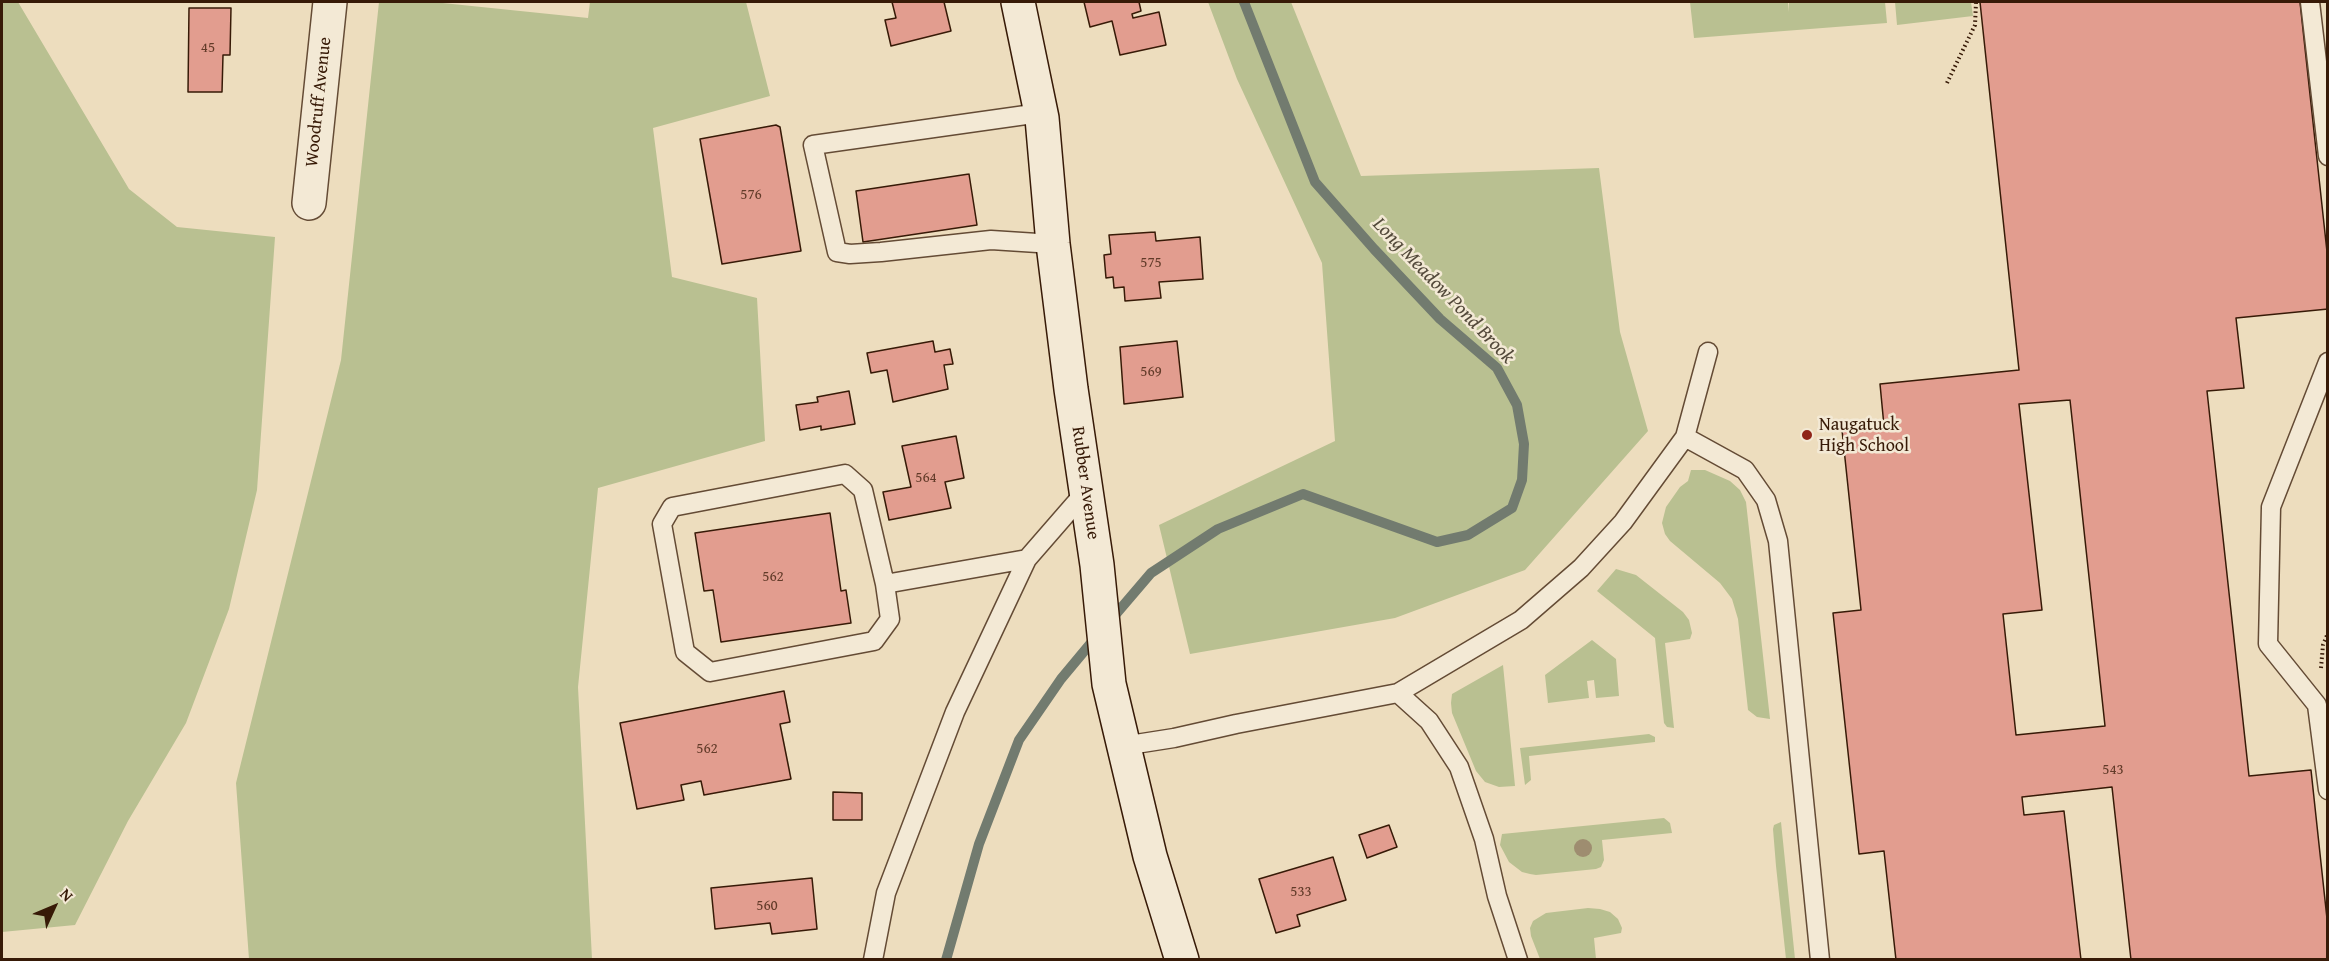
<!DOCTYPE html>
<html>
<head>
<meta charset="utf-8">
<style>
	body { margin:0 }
	#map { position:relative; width:2329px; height:961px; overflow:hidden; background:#edddbe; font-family:"Gentium Book Plus",serif }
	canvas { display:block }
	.frame { position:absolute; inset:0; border:3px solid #371a07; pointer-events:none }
	.north { position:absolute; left:24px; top:877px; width:60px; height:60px; -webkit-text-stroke:4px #f3e9d5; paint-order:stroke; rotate:46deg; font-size:16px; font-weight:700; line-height:24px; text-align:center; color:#371a07 }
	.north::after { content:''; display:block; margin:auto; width:21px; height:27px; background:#371a07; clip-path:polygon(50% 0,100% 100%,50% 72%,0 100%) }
</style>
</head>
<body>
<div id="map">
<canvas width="2329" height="961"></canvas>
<div class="frame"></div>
<div class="north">N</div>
</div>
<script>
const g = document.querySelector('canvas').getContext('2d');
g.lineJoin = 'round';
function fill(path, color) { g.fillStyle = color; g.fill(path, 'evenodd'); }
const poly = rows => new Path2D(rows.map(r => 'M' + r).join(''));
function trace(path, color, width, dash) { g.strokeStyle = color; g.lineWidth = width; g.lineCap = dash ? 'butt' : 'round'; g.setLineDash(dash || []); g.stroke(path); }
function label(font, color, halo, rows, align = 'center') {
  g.font = font + ' "Gentium Book Plus",serif'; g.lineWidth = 5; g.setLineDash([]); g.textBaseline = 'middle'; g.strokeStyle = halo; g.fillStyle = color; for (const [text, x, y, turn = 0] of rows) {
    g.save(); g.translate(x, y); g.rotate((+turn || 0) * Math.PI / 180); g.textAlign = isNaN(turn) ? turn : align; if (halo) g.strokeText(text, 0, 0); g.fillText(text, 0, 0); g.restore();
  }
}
fill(poly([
	[2,2,18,2,129,189,177,227,275,237,257,490,229,609,186,723,128,821,75,925,2,932],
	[379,2,433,2,588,18,590,2,746,2,770,96,653,128,672,277,757,298,765,441,598,488,578,687,592,959,249,959,236,783,341,360],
	[1208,2,1291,2,1361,176,1599,168,1620,332,1648,431,1525,570,1395,618,1190,654,1159,525,1335,441,1322,263,1237,79],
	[1690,2,1788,2,1789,12,1789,2,1885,2,1887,23,1694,38],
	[1895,2,1971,2,1973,16,1897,25],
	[1691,470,1705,470,1730,481,1740,490,1746,502,1770,719,1757,717,1748,710,1738,619,1732,599,1720,583,1670,541,1665,534,1662,523,1666,507,1680,487,1688,481],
	[1616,569,1636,575,1683,612,1689,620,1692,633,1690,639,1665,643,1674,728,1667,727,1664,723,1655,638,1597,591],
	[1592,640,1616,659,1619,696,1596,698,1594,680,1587,681,1589,698,1548,703,1545,675],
	[1503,665,1515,786,1499,787,1485,782,1476,771,1452,713,1451,703,1452,694],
	[1649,734,1655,737,1655,742,1529,756,1531,780,1525,785,1520,748],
	[1664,818,1670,823,1672,833,1602,840,1604,860,1601,867,1596,869,1536,875,1530,874,1522,872,1509,862,1500,845,1502,834],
	[1781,822,1795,959,1786,959,1776,866,1773,829,1774,825],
	[1588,908,1600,909,1610,912,1618,919,1622,928,1621,933,1594,938,1596,959,1540,959,1531,936,1530,928,1533,921,1546,913]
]), '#b9c091');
trace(poly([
	[1110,621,1151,573,1218,529,1303,494,1437,542,1468,535,1512,508,1522,480,1524,444,1517,405,1497,368,1440,319,1374,249,1315,182,1244,2],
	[946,960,979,844,1019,740,1061,679,1096,637]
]), '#727b6f', 10);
const building = poly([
	[892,2,944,2,951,31,891,46,885,20,896,18,892,2],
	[1084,2,1139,2,1141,11,1132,14,1133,18,1159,12,1166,45,1120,55,1112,21,1090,27,1084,2],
	[1980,2,2300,2,2328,261,2328,309,2236,318,2244,388,2207,391,2249,776,2311,770,2328,928,2328,960,2131,960,2112,787,2022,797,2024,815,2064,811,2081,960,1896,960,1884,851,1859,854,1833,613,1861,610,1842,430,1884,426,1880,384,2019,370,1980,2],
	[2070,400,2105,726,2016,735,2003,614,2042,610,2019,404,2070,400],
	[189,8,231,8,230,55,223,55,222,92,188,92,189,8],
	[776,125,780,127,801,251,722,264,700,139,776,125],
	[969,174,977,225,863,242,856,191,969,174],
	[1155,232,1156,241,1200,237,1203,279,1159,282,1161,298,1125,301,1124,287,1114,288,1113,277,1106,278,1104,255,1111,254,1109,235,1155,232],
	[933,341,935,352,950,349,953,364,944,365,948,389,893,402,887,370,871,373,867,353,933,341],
	[1177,341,1183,397,1124,404,1120,347,1177,341],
	[849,391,855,424,821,430,821,426,800,430,796,405,818,402,817,397,849,391],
	[956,436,964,478,945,482,951,508,889,520,883,492,911,487,902,446,956,436],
	[830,513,841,591,846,590,851,623,721,642,713,590,704,591,695,533,830,513],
	[784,691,790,722,780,724,791,779,704,795,701,781,681,785,684,800,637,809,620,723,784,691],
	[833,792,862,793,862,820,833,820,833,792],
	[1389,825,1397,847,1367,858,1359,835,1389,825],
	[1333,857,1346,900,1297,915,1300,926,1276,933,1259,879,1333,857],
	[812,878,817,929,772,934,770,923,715,929,711,888,812,878]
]);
fill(building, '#e29d8f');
trace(building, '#371a07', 1.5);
const lane = poly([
	[2310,2,2328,156],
	[1040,113,813,145,837,252,850,254,881,252,991,240,1053,244],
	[2328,362,2271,507,2268,644,2317,705,2328,790],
	[1685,437,1745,470,1766,500,1778,541,1820,960],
	[885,584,890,619,874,641,710,672,685,652,662,524,672,507,845,474,863,490,885,584,1027,559],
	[1398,693,1521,620,1581,568,1623,522,1685,437,1708,352],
	[1123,746,1174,738,1236,724,1398,693,1429,721,1459,767,1484,839,1497,896,1518,960],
	[873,960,886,893,955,712,1027,559,1087,490]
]);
const street = poly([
	[309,203,330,2]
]);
const secondary = poly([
	[1018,2,1042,118,1053,244,1071,389,1097,565,1109,684,1150,856,1182,960]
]);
trace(lane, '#644b35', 21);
trace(street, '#644b35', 36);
trace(secondary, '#371a07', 36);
trace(poly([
	[1947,83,1975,25,1976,2],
	[2321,668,2323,645,2328,633]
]), '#371a07', 4, [1.5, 3]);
trace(lane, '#f3e9d5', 18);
trace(street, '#f3e9d5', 33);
trace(secondary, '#f3e9d5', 33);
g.fillStyle = '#9e8d70';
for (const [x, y] of [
	[1583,848]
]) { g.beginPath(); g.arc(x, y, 9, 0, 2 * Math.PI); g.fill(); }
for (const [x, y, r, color] of [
	[1807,435,6,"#8f2418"]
]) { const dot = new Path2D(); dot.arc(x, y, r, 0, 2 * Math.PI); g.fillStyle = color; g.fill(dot); trace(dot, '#f3e9d5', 2); }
label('15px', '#623b29', null, [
	["45",208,48],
	["576",751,195],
	["575",1151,263],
	["569",1151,372],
	["564",926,478],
	["562",773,577],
	["562",707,749],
	["543",2113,770],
	["533",1301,892],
	["560",767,906]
]);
label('18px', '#371a07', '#f3e9d5', [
	["Woodruff Avenue",319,102,-84],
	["Rubber Avenue",1085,483,82]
]);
label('18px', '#371a07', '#f3e9d5', [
	["Naugatuck",1819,425],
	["High School",1819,446]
], 'left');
label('italic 20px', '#544a3b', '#f3e9d5', [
	["Long Meadow Pond Brook",1443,291,46]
]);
</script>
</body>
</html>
